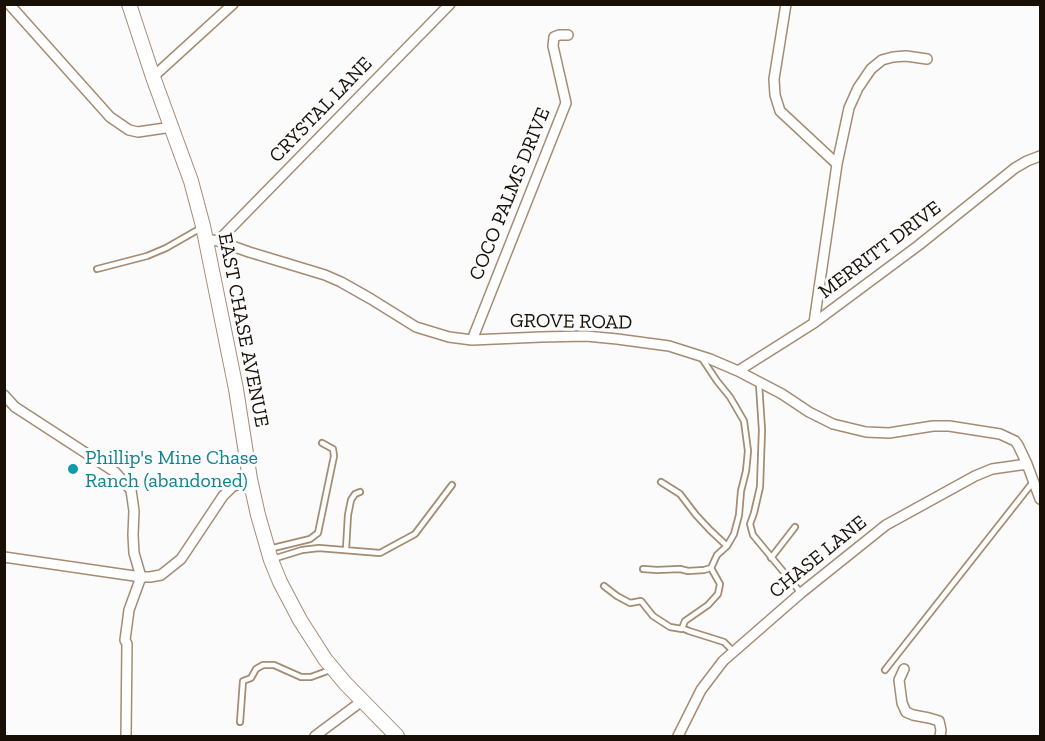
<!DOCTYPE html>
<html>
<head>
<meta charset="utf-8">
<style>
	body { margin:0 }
	#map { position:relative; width:1045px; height:741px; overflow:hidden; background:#fbfbfb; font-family:"Zilla Slab",serif }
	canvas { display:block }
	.frame { position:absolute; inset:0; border:6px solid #181006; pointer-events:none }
</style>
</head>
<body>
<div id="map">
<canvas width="1045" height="741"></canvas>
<div class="frame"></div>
</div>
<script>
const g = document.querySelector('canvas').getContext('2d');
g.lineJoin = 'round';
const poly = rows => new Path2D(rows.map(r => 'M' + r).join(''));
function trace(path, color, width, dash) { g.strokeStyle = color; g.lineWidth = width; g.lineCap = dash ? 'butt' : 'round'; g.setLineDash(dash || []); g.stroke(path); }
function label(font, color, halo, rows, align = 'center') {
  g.font = font + ' "Zilla Slab",serif'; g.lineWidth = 6; g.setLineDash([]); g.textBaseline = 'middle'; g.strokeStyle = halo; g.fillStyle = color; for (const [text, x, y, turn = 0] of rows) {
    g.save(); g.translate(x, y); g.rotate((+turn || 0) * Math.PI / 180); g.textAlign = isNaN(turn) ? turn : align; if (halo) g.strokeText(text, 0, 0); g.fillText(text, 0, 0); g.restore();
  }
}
const service = poly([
	[97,269,147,256,166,248,201,228],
	[759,384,762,430,760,487,754,513,750,524,753,535,801,593],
	[661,482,680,494,696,515,710,530,727,546,734,534,739,515,741,491,746,471,748,451,744,421,730,397,717,381,701,357],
	[727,546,717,555,711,568,720,584,718,594,708,605,685,621,682,628,689,631,724,642,733,651],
	[269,549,310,539,318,533,334,456,333,449,322,443],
	[346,549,348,515,351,500,355,494,360,492],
	[771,558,795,527],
	[273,559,302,550,319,548,380,553,415,534,452,485],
	[643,569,657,570,680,569,688,571,704,570,711,568],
	[604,586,617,596,630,603,641,601,653,616,670,627,682,629],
	[885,670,1033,482],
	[240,722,243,681,251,678,256,669,263,665,274,665,301,677,311,677,330,670]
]);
const minor = poly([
	[9,4,110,117,129,130,138,132,172,127],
	[786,4,774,79,775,95,780,111,837,164],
	[153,77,233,4],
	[205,239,218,241,249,252,325,275,341,282,371,299,416,327,449,337,472,340,541,337,586,336,617,339,669,346,710,359,738,371,782,394,809,412,833,424,866,432,889,433,933,426,949,426,1000,434,1015,441,1018,445,1027,464,1040,499],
	[218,241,450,4],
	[814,323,837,164,849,108,858,88,871,69,882,60,893,57,906,56,927,59],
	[472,340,566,103,553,46,554,37,559,35,568,35],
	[738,371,814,323,919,245,1015,168,1027,161,1040,156],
	[4,395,15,407,115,472,131,490,134,511,133,535,134,553,141,577,129,610,125,640,127,644,126,736],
	[4,557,141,577,150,577,161,575,181,559,223,496,232,487,250,479],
	[904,669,899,680,902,703,906,712,913,715,929,718,939,721,941,730,940,736],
	[315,736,362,701],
	[678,736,701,690,723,661,801,593,886,525,975,476,992,469,1027,464]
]);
const secondary = poly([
	[129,4,153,77,191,181,203,226,236,389,250,479,258,515,271,560,280,582,300,620,325,659,345,683,397,736]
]);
trace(service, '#a48c73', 8);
trace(minor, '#a48c73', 12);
trace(secondary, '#a48c73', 16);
trace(service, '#fff', 4.5);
trace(minor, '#fff', 9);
trace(secondary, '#fff', 14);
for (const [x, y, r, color] of [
	[73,469,6,"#0f9aa8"]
]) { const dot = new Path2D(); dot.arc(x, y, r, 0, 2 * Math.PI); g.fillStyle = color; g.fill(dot); trace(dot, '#fbfbfb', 2); }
label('20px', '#181006', '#fbfbfb', [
	["CRYSTAL LANE",321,110,-46],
	["COCO PALMS DRIVE",510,194,-68],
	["MERRITT DRIVE",880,250,-37],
	["GROVE ROAD",571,322,1],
	["EAST CHASE AVENUE",243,330,79],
	["CHASE LANE",818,557,-39]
]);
label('20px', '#0d838f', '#fbfbfb', [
	["Phillip's Mine Chase",85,458],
	["Ranch (abandoned)",85,481]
], 'left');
</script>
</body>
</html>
